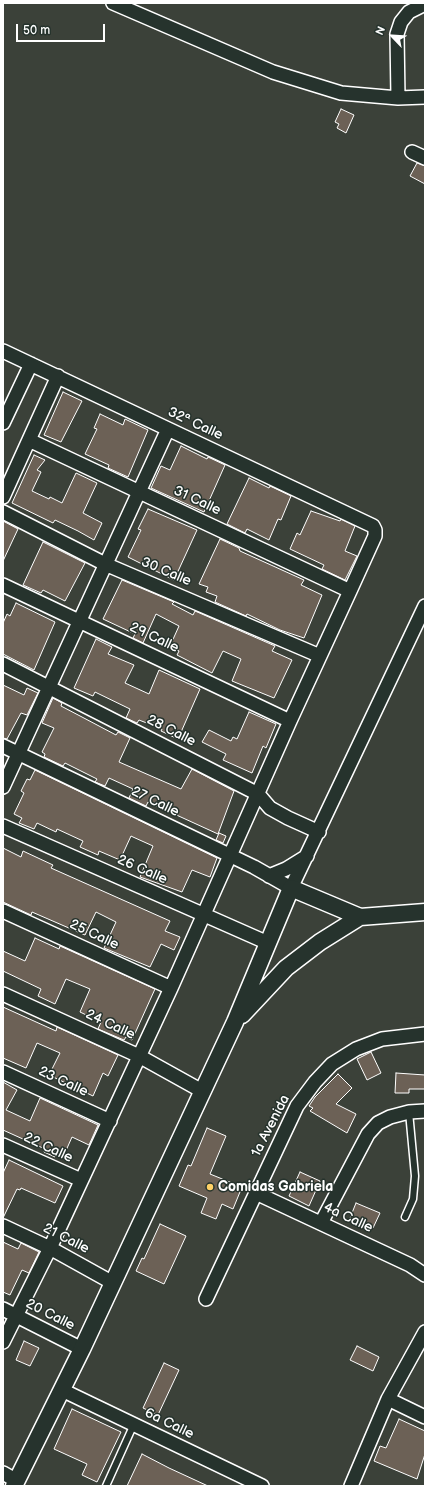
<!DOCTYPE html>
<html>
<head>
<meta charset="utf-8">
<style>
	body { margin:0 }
	#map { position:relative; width:428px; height:1489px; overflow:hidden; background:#3b4139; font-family:"Balsamiq Sans",sans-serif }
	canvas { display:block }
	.frame { position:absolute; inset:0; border:4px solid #fff; pointer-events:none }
	.north { position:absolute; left:372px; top:16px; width:40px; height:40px; -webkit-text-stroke:3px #26332d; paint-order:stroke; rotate:295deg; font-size:11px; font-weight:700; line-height:16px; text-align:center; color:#fff }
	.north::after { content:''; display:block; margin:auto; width:14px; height:18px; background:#fff; clip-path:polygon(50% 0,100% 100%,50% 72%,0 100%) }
	.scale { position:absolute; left:16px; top:24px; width:89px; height:18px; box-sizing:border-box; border:2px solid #fff; border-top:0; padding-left:5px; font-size:12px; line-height:14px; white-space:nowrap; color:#fff; -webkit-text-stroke:3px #26332d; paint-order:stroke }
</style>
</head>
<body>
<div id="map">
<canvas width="428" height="1489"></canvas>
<div class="frame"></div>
<div class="north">N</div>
<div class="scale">50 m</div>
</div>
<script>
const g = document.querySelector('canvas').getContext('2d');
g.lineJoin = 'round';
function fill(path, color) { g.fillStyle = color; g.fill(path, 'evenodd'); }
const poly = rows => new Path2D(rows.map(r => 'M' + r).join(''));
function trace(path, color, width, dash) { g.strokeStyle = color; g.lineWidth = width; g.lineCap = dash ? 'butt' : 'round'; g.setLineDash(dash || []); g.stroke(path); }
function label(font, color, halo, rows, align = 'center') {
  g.font = font + ' "Balsamiq Sans",sans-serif'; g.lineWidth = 3; g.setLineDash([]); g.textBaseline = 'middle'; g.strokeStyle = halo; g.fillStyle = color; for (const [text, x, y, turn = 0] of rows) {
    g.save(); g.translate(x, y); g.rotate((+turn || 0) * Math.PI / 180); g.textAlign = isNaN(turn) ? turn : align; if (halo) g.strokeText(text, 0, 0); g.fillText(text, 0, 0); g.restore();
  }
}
const building = poly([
	[341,109,354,115,346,133,337,128,339,124,335,122,341,109],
	[417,163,425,166,425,184,410,176,417,163],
	[63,392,82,401,61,442,44,435,63,392],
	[100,414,123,425,125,419,148,430,128,477,108,468,109,465,85,454,97,429,94,428,100,414],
	[181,446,207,459,208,457,225,465,204,512,151,488,161,466,170,470,181,446],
	[34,455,45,460,37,470,41,472,32,491,49,499,50,497,62,503,76,473,97,483,83,513,102,523,94,540,78,531,55,520,53,523,12,503,34,455],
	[249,478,269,488,270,486,291,496,281,520,278,519,269,540,247,529,245,533,227,524,249,478],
	[148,509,197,530,174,580,128,557,141,530,138,529,148,509],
	[311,511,340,521,341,519,355,526,345,551,357,556,345,580,322,569,324,565,290,549,297,533,300,535,311,511],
	[3,521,18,529,3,561,3,521],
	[220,539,239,548,240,551,304,580,301,585,322,595,304,638,280,630,247,614,246,616,215,602,217,596,206,592,208,587,199,584,220,539],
	[43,542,85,563,65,601,43,590,41,593,23,585,43,542],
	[122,580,174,602,172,604,193,615,195,611,275,646,272,651,292,660,274,698,232,681,241,659,223,651,212,673,177,655,179,651,170,646,179,626,156,614,143,643,133,638,135,634,103,619,122,580],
	[16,603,55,622,34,670,3,654,3,623,7,614,10,616,16,603],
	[96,639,112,647,108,654,134,665,125,683,149,694,159,670,200,689,178,739,161,731,162,729,139,720,137,723,126,718,130,709,95,692,93,696,74,688,96,639],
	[3,685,24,695,27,688,38,693,27,715,21,713,7,739,3,738,3,685],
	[53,698,62,703,61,706,82,717,116,735,118,732,130,738,119,762,181,789,192,769,234,791,218,834,148,802,146,806,129,798,133,789,109,778,105,786,95,782,97,779,65,763,63,766,44,757,45,754,42,752,54,728,42,723,53,698],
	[249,712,276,724,266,748,263,746,252,773,223,760,226,754,202,742,209,730,231,741,233,737,237,739,249,712],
	[35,770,217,858,210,877,192,870,182,892,140,877,153,846,133,837,131,836,120,860,99,851,98,855,80,847,83,841,57,829,56,832,37,823,34,829,19,823,22,818,14,814,24,793,21,791,27,779,30,780,35,770],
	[219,833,226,836,223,843,216,840,219,833],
	[3,848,21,857,23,851,53,865,51,868,170,921,165,931,180,937,174,950,161,944,150,967,104,948,116,922,96,912,85,935,32,912,31,915,3,902,3,848],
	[35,938,59,949,60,946,155,989,132,1040,126,1037,124,1040,98,1029,101,1022,80,1012,90,989,66,979,55,1004,38,996,41,989,3,971,3,951,25,961,35,938],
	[3,1007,56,1031,57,1027,118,1055,108,1076,103,1073,93,1096,49,1075,60,1053,37,1043,26,1068,3,1058,3,1007],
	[371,1052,381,1073,367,1080,357,1059,371,1052],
	[396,1073,425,1075,425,1089,409,1089,409,1093,395,1093,396,1073],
	[338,1074,352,1088,336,1104,356,1114,347,1133,310,1111,313,1108,309,1106,315,1097,338,1074],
	[3,1082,17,1090,6,1110,30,1121,40,1098,98,1125,89,1145,72,1137,64,1155,57,1151,55,1157,44,1152,45,1149,3,1130,3,1082],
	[207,1128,226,1136,210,1174,242,1187,233,1209,222,1204,216,1219,201,1213,207,1198,179,1186,188,1165,191,1166,207,1128],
	[9,1160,63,1186,55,1203,21,1188,20,1190,17,1189,3,1218,3,1173,9,1160],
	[300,1172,320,1181,309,1206,289,1196,300,1172],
	[356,1203,380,1213,373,1228,350,1218,356,1203],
	[160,1224,186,1236,164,1284,136,1271,142,1258,144,1259,160,1224],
	[3,1242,18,1249,21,1243,39,1252,29,1273,22,1270,10,1295,3,1292,3,1242],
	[24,1341,39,1348,30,1366,16,1360,24,1341],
	[357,1346,379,1357,373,1371,350,1360,357,1346],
	[164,1363,179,1370,158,1415,143,1408,164,1363],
	[72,1409,121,1432,97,1482,82,1475,87,1464,54,1449,72,1409],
	[399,1419,425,1431,425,1454,417,1479,374,1461,380,1446,386,1448,399,1419],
	[142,1454,169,1468,208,1486,127,1486,142,1454]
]);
fill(building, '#6c6156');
trace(building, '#fff', 1);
const service = poly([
	[405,1217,413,1199,415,1176,409,1112],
	[106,1486,134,1424]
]);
const minor = poly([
	[113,3,273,72,341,93,398,98,425,97],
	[398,98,397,34,401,22,409,12,425,4],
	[412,152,425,158],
	[3,351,373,526,375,530,375,536,350,591,290,721,171,988,50,1248,3,1342],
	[3,423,31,364],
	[29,440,350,591],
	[3,497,58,376],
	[3,512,105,564,320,656],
	[3,585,290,721],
	[3,664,258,794,270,808,288,818,319,832],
	[3,746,254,867,291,888,425,606],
	[3,787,168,429],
	[3,826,268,943],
	[269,876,286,869,307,856],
	[3,911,171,988],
	[3,994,139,1056,202,1091],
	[3,1072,110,1121],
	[3,1145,81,1180],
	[256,1193,410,1265,425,1275],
	[321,1223,368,1134,378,1123,390,1117,409,1112,425,1111],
	[3,1226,50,1248,113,1283],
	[206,1299,297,1106,315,1082,332,1064,356,1049,382,1039,425,1034],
	[3,1309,82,1349],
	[62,1390,262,1486],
	[388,1399,425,1417],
	[3,1473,17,1481],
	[351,1486,388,1399,425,1332]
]);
const tertiary = poly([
	[242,1015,286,968,320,942,360,917],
	[14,1486,82,1349,235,1022,291,888,360,917,425,912]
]);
trace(service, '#fff', 9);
trace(minor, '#fff', 16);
trace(tertiary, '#fff', 19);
trace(service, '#26332d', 6);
trace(minor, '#26332d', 13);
trace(tertiary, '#26332d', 16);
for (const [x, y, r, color] of [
	[210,1187,4,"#ffd166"]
]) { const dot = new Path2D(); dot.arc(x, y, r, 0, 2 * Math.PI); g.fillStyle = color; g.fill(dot); trace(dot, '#26332d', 1.5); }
label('14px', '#fff', '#26332d', [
	["32ª Calle",195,424,25],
	["31 Calle",197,501,25],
	["30 Calle",166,572,23],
	["29 Calle",154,638,25],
	["28 Calle",171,731,27],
	["27 Calle",155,802,26],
	["26 Calle",142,870,24],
	["25 Calle",94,935,25],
	["24 Calle",110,1025,25],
	["23 Calle",63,1082,25],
	["1a Avenida",271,1126,-63],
	["22 Calle",48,1148,25],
	["4a Calle",348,1218,25],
	["21 Calle",66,1239,27],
	["20 Calle",50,1315,27],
	["6a Calle",169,1424,26]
]);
label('bold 14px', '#fff', '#26332d', [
	["Comidas Gabriela",218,1187]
], 'left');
</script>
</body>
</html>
